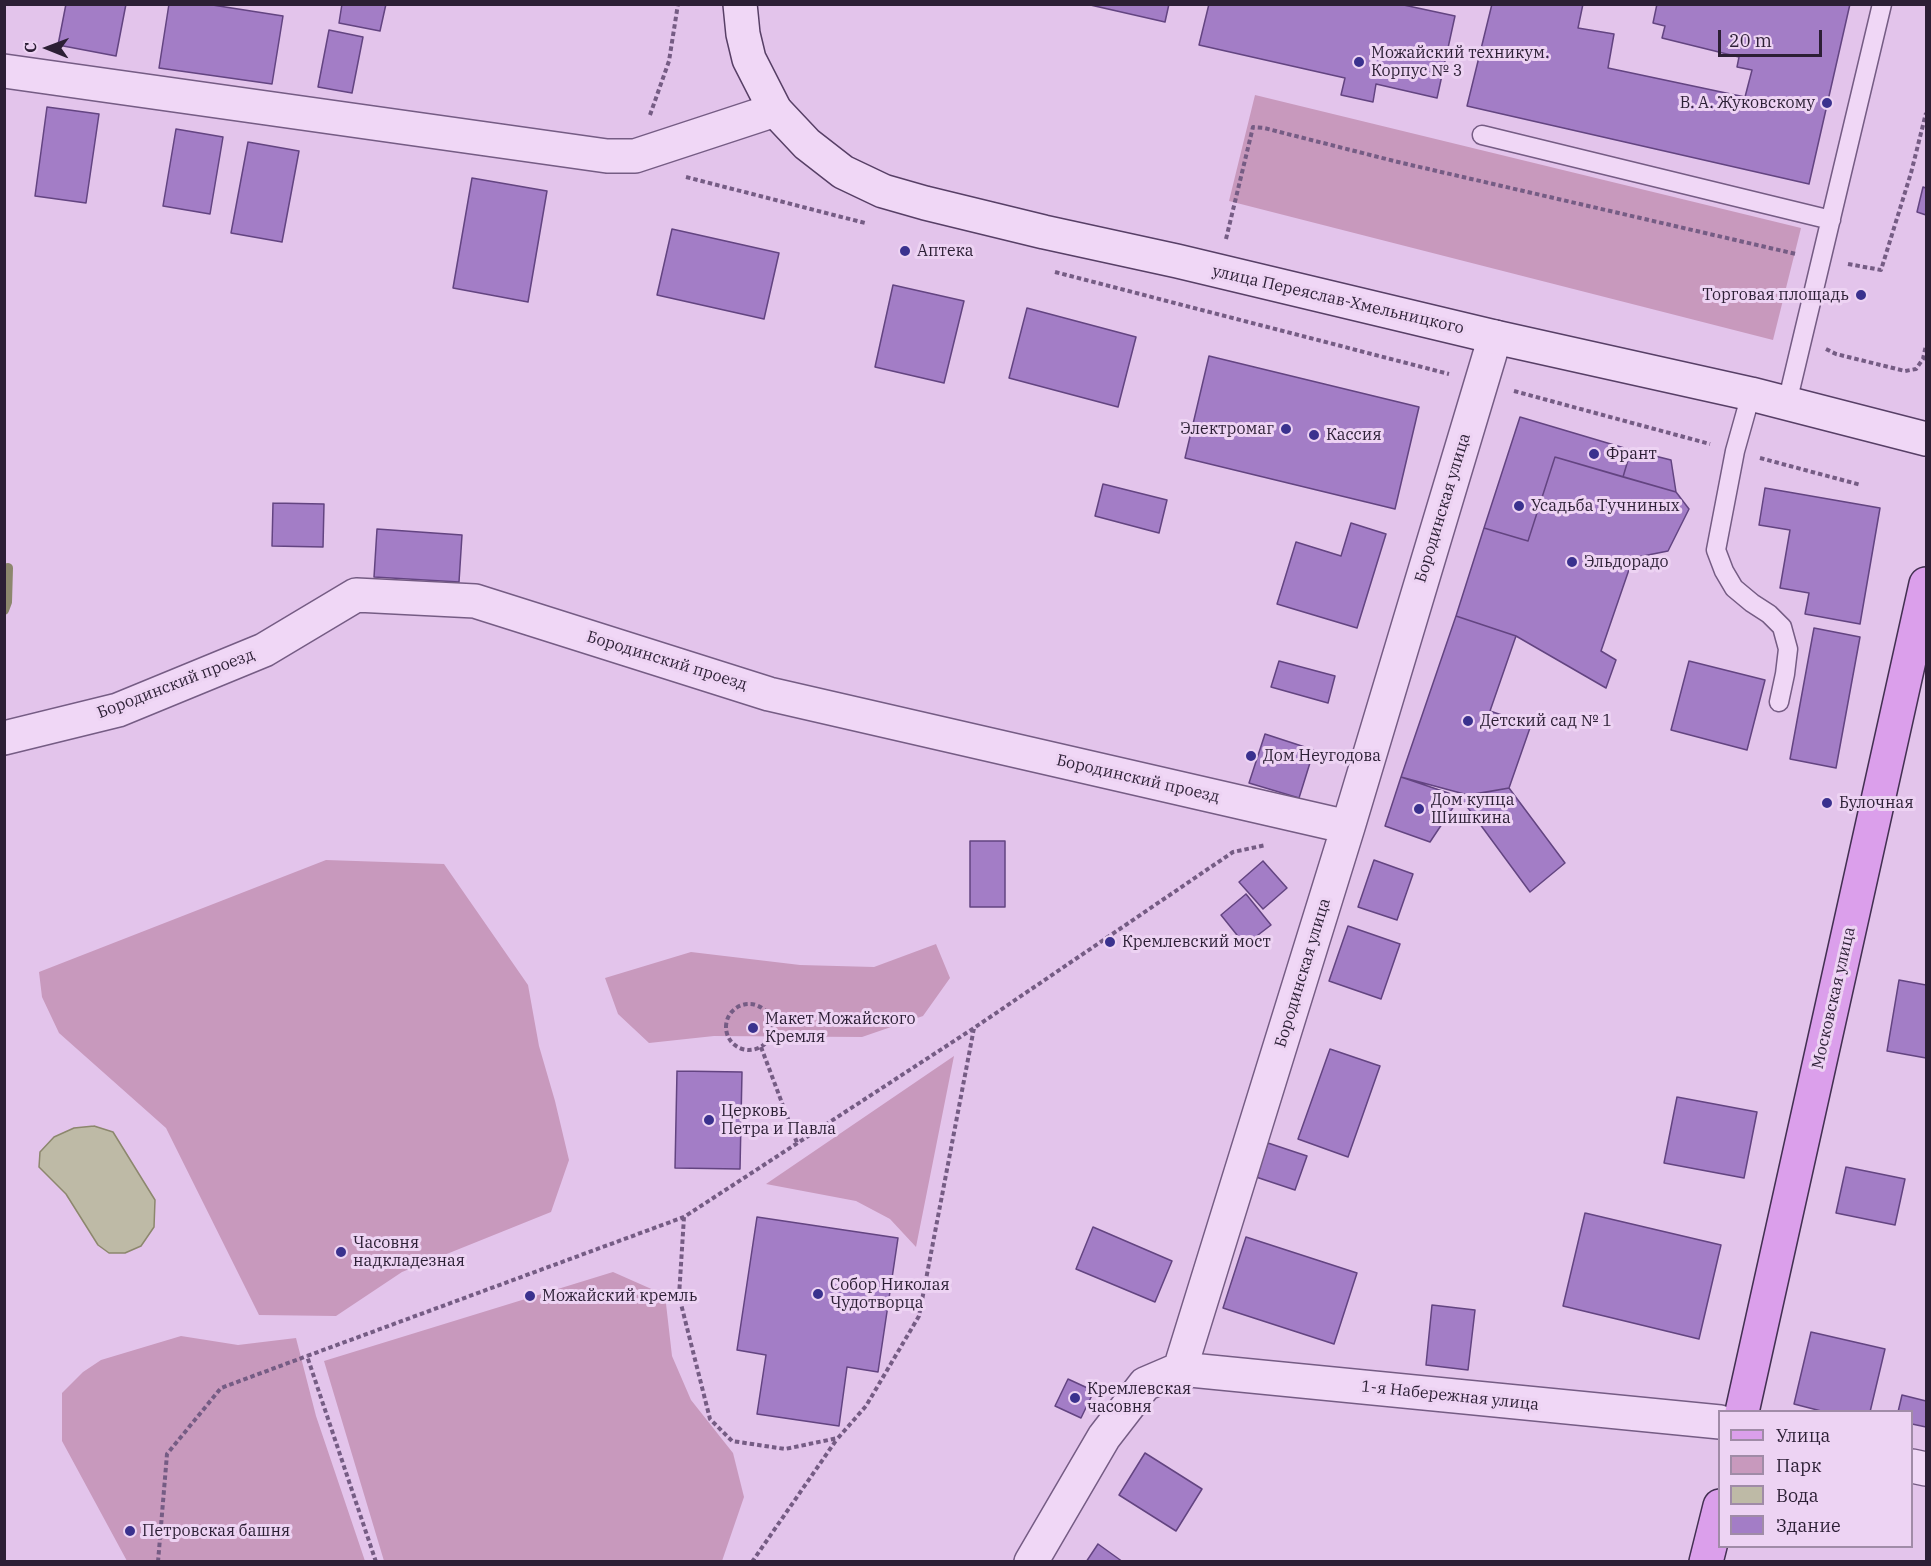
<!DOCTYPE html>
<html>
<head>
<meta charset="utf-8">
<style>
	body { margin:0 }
	#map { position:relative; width:1931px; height:1566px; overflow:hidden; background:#e3c4eb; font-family:"IBM Plex Serif",serif }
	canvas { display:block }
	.frame { position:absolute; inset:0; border:6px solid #2c1f35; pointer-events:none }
	.legend { position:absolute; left:1718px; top:1410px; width:195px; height:138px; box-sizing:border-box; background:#edd3f3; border:2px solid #a08ba7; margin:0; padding:8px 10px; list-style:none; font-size:18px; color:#2c1f35 }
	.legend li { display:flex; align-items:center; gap:12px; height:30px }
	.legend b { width:30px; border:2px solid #a08ba7 }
	.north { position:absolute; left:18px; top:18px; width:60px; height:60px; -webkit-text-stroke:4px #edd3f3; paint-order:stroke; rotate:271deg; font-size:16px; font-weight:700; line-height:24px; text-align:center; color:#2c1f35 }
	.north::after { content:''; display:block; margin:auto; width:21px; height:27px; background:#2c1f35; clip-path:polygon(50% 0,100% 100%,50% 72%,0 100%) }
	.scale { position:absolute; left:1718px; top:30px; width:104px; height:27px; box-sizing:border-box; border:3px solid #2c1f35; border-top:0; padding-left:8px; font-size:18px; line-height:21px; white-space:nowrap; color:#2c1f35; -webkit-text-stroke:4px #edd3f3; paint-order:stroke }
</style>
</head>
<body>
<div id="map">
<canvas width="1931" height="1566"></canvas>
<div class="frame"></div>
<ul class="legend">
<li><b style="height:8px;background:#db9feb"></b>Улица</li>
<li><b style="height:16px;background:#c899bd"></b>Парк</li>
<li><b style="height:16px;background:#bebaa6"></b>Вода</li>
<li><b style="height:16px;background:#a37dc6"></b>Здание</li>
</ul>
<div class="north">С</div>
<div class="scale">20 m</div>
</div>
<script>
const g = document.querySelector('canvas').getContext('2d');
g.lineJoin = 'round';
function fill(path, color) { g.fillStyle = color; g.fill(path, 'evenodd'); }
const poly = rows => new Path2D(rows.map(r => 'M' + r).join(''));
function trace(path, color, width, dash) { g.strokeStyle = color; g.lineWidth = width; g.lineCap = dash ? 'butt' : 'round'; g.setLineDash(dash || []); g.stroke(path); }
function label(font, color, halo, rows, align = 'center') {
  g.font = font + ' "IBM Plex Serif",serif'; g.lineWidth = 6; g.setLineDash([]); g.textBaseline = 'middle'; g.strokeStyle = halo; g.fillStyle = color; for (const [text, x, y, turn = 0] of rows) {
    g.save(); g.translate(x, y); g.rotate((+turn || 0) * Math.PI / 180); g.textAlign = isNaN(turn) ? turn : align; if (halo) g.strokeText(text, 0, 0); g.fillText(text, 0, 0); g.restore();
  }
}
fill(poly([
	[1255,95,1801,228,1773,340,1229,201],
	[326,860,444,864,528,985,539,1046,555,1101,569,1160,551,1212,402,1272,336,1316,259,1315,166,1128,59,1033,42,997,39,972],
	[936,944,950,978,923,1016,862,1037,714,1036,649,1043,618,1014,605,978,691,952,800,965,874,967],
	[954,1056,916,1247,890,1219,856,1201,766,1184],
	[613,1272,665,1295,672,1356,691,1400,733,1453,744,1497,722,1561,384,1561,324,1361],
	[181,1336,238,1345,296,1338,316,1416,365,1561,127,1561,62,1441,62,1393,83,1372,101,1360]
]), '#c899bd');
const water = poly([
	[94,1126,113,1132,155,1200,154,1227,141,1246,125,1253,109,1253,98,1245,66,1194,39,1167,40,1152,54,1137,74,1128,94,1126]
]);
fill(water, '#bebaa6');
trace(water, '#8c876d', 1.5);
trace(poly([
	[4,610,7,602,8,568]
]), '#8c876d', 10);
const building = poly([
	[66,4,126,4,116,56,58,45,66,4],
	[169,4,206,4,283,16,272,84,159,68,169,4],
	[342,4,386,4,380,31,339,23,342,4],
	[1086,4,1169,4,1165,22,1086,4],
	[1209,4,1399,4,1455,16,1437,98,1376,84,1373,102,1341,95,1345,78,1199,45,1209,4],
	[1492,4,1583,4,1578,28,1614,34,1608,68,1745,97,1752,70,1737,67,1739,57,1662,38,1665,26,1653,23,1657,4,1850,4,1809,184,1467,106,1492,4],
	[329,30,363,37,352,93,318,87,329,30],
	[47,107,99,114,86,203,35,196,47,107],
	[176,129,223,137,210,214,163,206,176,129],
	[248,142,299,151,282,242,231,233,248,142],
	[472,178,547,191,528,302,453,288,472,178],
	[1923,187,1926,188,1926,215,1917,212,1923,187],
	[672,229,779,253,764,319,657,295,672,229],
	[893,285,964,301,944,383,875,367,893,285],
	[1027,308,1136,337,1118,407,1009,378,1027,308],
	[1209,356,1419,407,1395,509,1185,458,1209,356],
	[1520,417,1631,450,1623,477,1555,457,1528,541,1484,528,1520,417],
	[1631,450,1671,460,1676,492,1623,477,1631,450],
	[1555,457,1676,492,1689,509,1668,551,1633,558,1601,651,1616,660,1606,688,1516,636,1456,616,1484,528,1528,541,1555,457],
	[1103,484,1167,500,1159,533,1095,516,1103,484],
	[1765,488,1880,508,1860,624,1805,614,1809,593,1780,588,1790,530,1759,525,1765,488],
	[273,503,324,504,323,547,272,546,273,503],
	[1351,523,1386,534,1357,628,1277,604,1296,542,1341,556,1351,523],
	[377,529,462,535,459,582,374,577,377,529],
	[1456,616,1516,636,1490,711,1531,725,1509,788,1460,797,1401,777,1456,616],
	[1814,628,1860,637,1836,768,1790,759,1814,628],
	[1279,661,1335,676,1328,703,1271,687,1279,661],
	[1689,661,1765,680,1747,750,1671,730,1689,661],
	[1265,734,1314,750,1299,798,1249,783,1265,734],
	[1401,777,1468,795,1509,788,1565,863,1530,892,1460,797,1430,842,1385,826,1401,777],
	[970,841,1005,841,1005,907,970,907,970,841],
	[1374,860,1413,874,1397,920,1358,907,1374,860],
	[1263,861,1287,888,1263,909,1239,882,1263,861],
	[1246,894,1271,925,1245,945,1221,915,1246,894],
	[1348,926,1400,944,1381,999,1329,981,1348,926],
	[1899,980,1926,985,1926,1058,1887,1051,1899,980],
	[1330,1049,1380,1066,1348,1157,1298,1139,1330,1049],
	[677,1071,742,1072,740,1169,675,1168,677,1071],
	[1677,1097,1757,1112,1744,1178,1664,1163,1677,1097],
	[1268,1143,1307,1156,1295,1190,1256,1177,1268,1143],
	[1846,1167,1905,1179,1895,1225,1836,1213,1846,1167],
	[1585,1213,1721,1245,1699,1339,1563,1306,1585,1213],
	[757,1217,898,1238,878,1372,847,1367,839,1426,757,1414,766,1355,737,1350,757,1217],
	[1093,1227,1172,1261,1155,1302,1076,1269,1093,1227],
	[1246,1237,1357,1273,1334,1344,1223,1308,1246,1237],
	[1432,1305,1475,1310,1468,1370,1426,1365,1432,1305],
	[1811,1332,1885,1349,1870,1412,1825,1412,1794,1404,1811,1332],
	[1068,1379,1094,1391,1081,1418,1055,1406,1068,1379],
	[1902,1395,1926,1401,1926,1427,1912,1424,1912,1412,1898,1412,1902,1395],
	[1145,1453,1202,1489,1176,1531,1119,1495,1145,1453],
	[1098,1544,1123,1562,1086,1562,1098,1544]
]);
fill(building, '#a37dc6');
trace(building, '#634481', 1.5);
const lane = poly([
	[1482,135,1831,220],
	[1751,394,1735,451,1716,550,1724,571,1734,588,1752,603,1769,614,1782,627,1788,649,1785,674,1779,702],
	[1787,403,1882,4]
]);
const street = poly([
	[4,71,607,156,635,156,775,110],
	[4,738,118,710,264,650,356,595,475,601,769,694,1348,827],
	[1180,1369,1348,827,1495,337],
	[1912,1466,1926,1469],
	[1031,1562,1104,1437,1145,1384,1180,1369,1720,1422]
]);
const secondary = poly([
	[740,4,743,34,749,59,775,110,807,144,843,172,883,191,925,203,1044,232,1177,261,1495,337,1751,394,1926,439]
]);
const primary = poly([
	[1742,1412,1926,584],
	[1706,1562,1720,1506]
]);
trace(lane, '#755c84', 21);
trace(street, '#755c84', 36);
trace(secondary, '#573f66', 36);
trace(primary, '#433052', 36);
trace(poly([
	[650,115,669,61,678,4],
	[686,177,865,223],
	[1226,239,1253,127,1264,128,1398,162,1796,254],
	[1848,264,1881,270,1911,173,1926,113],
	[1055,272,1449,374],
	[1826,349,1836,354,1905,371,1916,369,1923,359,1926,345],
	[1514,391,1710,444],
	[1760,458,1861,485],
	'726 1027a23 23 0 1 1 46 0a23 23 0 1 1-46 0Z',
	[761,1047,797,1143],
	[684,1217,679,1296,710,1419,732,1441,785,1449,838,1438,866,1406,919,1316,974,1028],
	[158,1562,167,1454,221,1388,307,1356],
	[376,1562,307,1356,684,1217,974,1028,1233,852,1266,845],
	[752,1562,837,1439]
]), '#755c84', 4, [4.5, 3]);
trace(lane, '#f0d7f6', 18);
trace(street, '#f0d7f6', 33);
trace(secondary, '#f0d7f6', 33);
trace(primary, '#db9feb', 33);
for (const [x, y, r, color] of [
	[1359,62,6,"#3a318e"],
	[1827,103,6,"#3a318e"],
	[905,251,6,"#3a318e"],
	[1861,295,6,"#3a318e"],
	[1286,429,6,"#3a318e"],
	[1314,435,6,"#3a318e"],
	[1594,454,6,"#3a318e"],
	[1519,506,6,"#3a318e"],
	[1572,562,6,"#3a318e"],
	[1468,721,6,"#3a318e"],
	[1251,756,6,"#3a318e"],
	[1827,803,6,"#3a318e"],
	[1419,809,6,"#3a318e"],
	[1110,942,6,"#3a318e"],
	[753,1028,6,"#3a318e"],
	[709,1120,6,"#3a318e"],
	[341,1252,6,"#3a318e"],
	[818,1294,6,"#3a318e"],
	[530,1296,6,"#3a318e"],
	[1075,1398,6,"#3a318e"],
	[130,1531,6,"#3a318e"]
]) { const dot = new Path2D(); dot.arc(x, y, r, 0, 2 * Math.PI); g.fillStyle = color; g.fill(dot); trace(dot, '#edd3f3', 2); }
label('16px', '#2c1f35', '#edd3f3', [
	["Можайский техникум.",1371,53],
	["Корпус № 3",1371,71],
	["В. А. Жуковскому",1815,103,"right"],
	["Аптека",917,251],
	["Торговая площадь",1849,295,"right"],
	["Электромаг",1274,429,"right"],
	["Кассия",1326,435],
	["Франт",1606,454],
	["Усадьба Тучниных",1531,506],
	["Эльдорадо",1584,562],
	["Детский сад № 1",1480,721],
	["Дом Неугодова",1263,756],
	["Дом купца",1431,800],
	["Шишкина",1431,818],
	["Булочная",1839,803],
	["Кремлевский мост",1122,942],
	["Макет Можайского",765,1019],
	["Кремля",765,1037],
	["Церковь",721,1111],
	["Петра и Павла",721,1129],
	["Часовня",353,1243],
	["надкладезная",353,1261],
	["Собор Николая",830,1285],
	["Чудотворца",830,1303],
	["Можайский кремль",542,1296],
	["Кремлевская",1087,1389],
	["часовня",1087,1407],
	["Петровская башня",142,1531]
], 'left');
label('16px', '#2c1f35', '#edd3f3', [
	["улица Переяслав-Хмельницкого",1338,300,13],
	["Бородинская улица",1443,508,-73],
	["Бородинский проезд",667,661,17],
	["Бородинский проезд",176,684,-21],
	["Бородинский проезд",1138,779,13],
	["Бородинская улица",1303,973,-73],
	["Московская улица",1834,998,-77],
	["1-я Набережная улица",1450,1396,6]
]);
</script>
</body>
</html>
